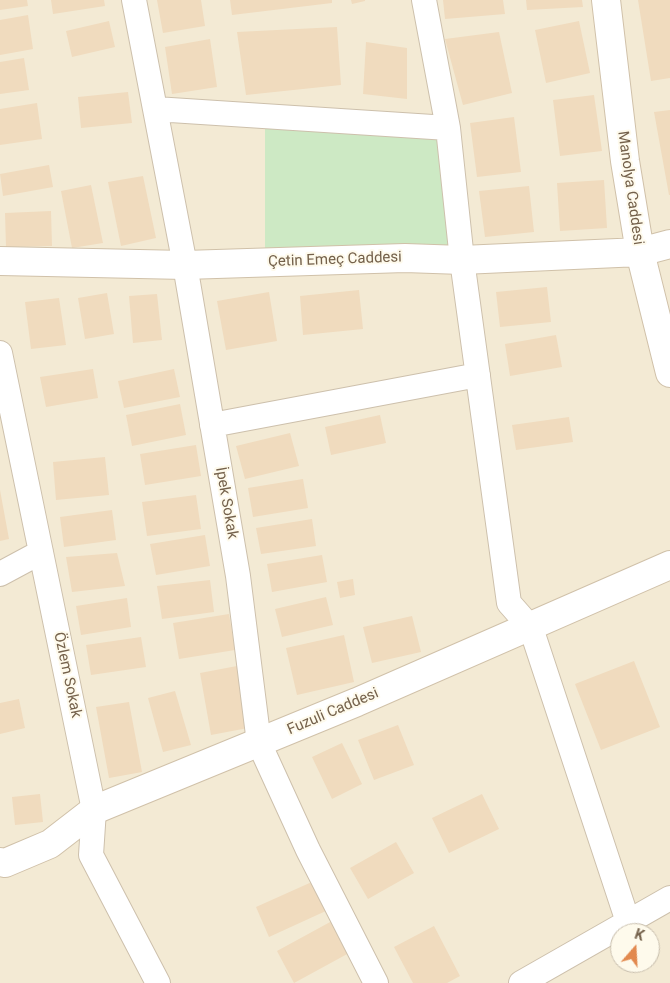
<!DOCTYPE html>
<html>
<head>
<meta charset="utf-8">
<style>
	body { margin:0 }
	#map { position:relative; width:670px; height:983px; overflow:hidden; background:#fcf7e6; font-family:Roboto,sans-serif }
	canvas { display:block }
	.north { position:absolute; left:610px; top:923px; width:50px; height:50px; box-sizing:border-box; background:#fefaec; border:1px solid #c7bdac; border-radius:50%; rotate:19deg; font-size:14px; font-weight:700; line-height:20px; text-align:center; color:#74614b }
	.north::after { content:''; display:block; margin:auto; width:18px; height:22px; background:#e2894f; clip-path:polygon(50% 0,100% 100%,50% 72%,0 100%) }
</style>
</head>
<body>
<div id="map">
<canvas width="670" height="983"></canvas>
<div class="north">K</div>
</div>
<script>
const g = document.querySelector('canvas').getContext('2d');
g.lineJoin = 'round';
function fill(path, color) { g.fillStyle = color; g.fill(path, 'evenodd'); }
const poly = rows => new Path2D(rows.map(r => 'M' + r).join(''));
function trace(path, color, width, dash) { g.strokeStyle = color; g.lineWidth = width; g.lineCap = dash ? 'butt' : 'round'; g.setLineDash(dash || []); g.stroke(path); }
function label(font, color, halo, rows, align = 'center') {
  g.font = font + ' Roboto,sans-serif'; g.lineWidth = 4; g.setLineDash([]); g.textBaseline = 'middle'; g.strokeStyle = halo; g.fillStyle = color; for (const [text, x, y, turn = 0] of rows) {
    g.save(); g.translate(x, y); g.rotate((+turn || 0) * Math.PI / 180); g.textAlign = isNaN(turn) ? turn : align; if (halo) g.strokeText(text, 0, 0); g.fillText(text, 0, 0); g.restore();
  }
}
fill(poly([
	[0,0,670,0,670,983,0,983],
	[620,933,650,933,650,963,620,963]
]), '#f3ead4');
fill(poly([
	[265,116,448,128,462,260,265,262]
]), '#cde9c4');
fill(poly([
	[0,0,27,0,28,6,0,10],
	[51,0,104,0,105,6,53,14],
	[157,0,201,0,205,26,163,33],
	[230,0,332,0,332,3,232,15],
	[351,0,365,0,365,1,352,4],
	[443,0,503,0,505,14,445,19],
	[526,0,582,0,583,7,527,10],
	[638,0,670,0,670,78,651,81],
	[28,15,33,49,0,55,0,20],
	[109,21,115,47,72,57,66,31],
	[579,21,590,73,546,83,535,30],
	[337,27,341,85,246,95,237,32],
	[499,32,512,93,463,105,445,39],
	[210,39,217,87,172,94,165,47],
	[366,42,407,48,407,99,363,94],
	[24,58,29,90,0,94,0,62],
	[128,92,132,123,81,128,78,97],
	[594,95,602,151,560,156,553,100],
	[37,103,42,139,0,145,0,109],
	[670,110,670,195,669,195,654,112],
	[514,117,521,172,477,177,470,123],
	[49,165,53,187,3,196,0,174],
	[143,176,156,238,121,246,108,182],
	[604,180,607,228,560,231,557,183],
	[91,185,103,243,72,248,61,191],
	[529,186,534,232,485,237,479,191],
	[51,211,52,246,6,247,5,213],
	[547,287,551,322,500,327,496,292],
	[359,290,363,329,303,335,300,296],
	[269,292,277,341,226,350,217,301],
	[107,293,114,334,85,339,78,298],
	[157,294,162,340,133,343,129,296],
	[59,298,66,345,31,349,25,302],
	[556,335,562,367,510,376,505,344],
	[93,369,98,398,46,407,40,377],
	[174,369,180,397,124,408,118,381],
	[180,404,186,435,132,446,126,415],
	[380,415,386,443,331,455,325,427],
	[569,417,573,442,516,450,512,425],
	[290,433,299,466,245,479,236,446],
	[196,445,201,476,145,485,140,454],
	[105,457,109,495,56,500,53,462],
	[303,479,308,508,253,517,248,488],
	[0,490,9,539,0,541],
	[196,495,201,529,147,536,142,502],
	[112,510,116,540,64,547,60,517],
	[312,519,316,546,261,554,256,528],
	[205,535,210,566,156,575,150,544],
	[117,553,125,586,72,592,66,557],
	[322,555,327,582,272,592,267,564],
	[353,579,355,595,340,598,337,582],
	[210,580,214,612,162,619,157,586],
	[326,597,333,625,282,637,275,609],
	[127,598,131,627,81,635,76,606],
	[229,614,235,650,179,659,173,623],
	[412,616,421,652,372,663,363,627],
	[344,635,354,682,297,695,286,648],
	[141,637,146,667,91,675,86,645],
	[634,661,660,727,601,750,575,684],
	[237,666,248,728,211,735,200,673],
	[175,691,191,745,163,752,148,698],
	[19,699,25,728,0,734,0,703],
	[129,702,142,772,109,778,96,707],
	[398,725,414,765,374,780,358,740],
	[342,743,362,784,332,799,312,757],
	[40,794,43,822,15,825,12,797],
	[482,794,499,829,449,853,432,818],
	[396,842,414,873,368,899,350,868],
	[314,881,328,910,269,937,256,907],
	[332,921,349,953,294,983,277,951],
	[434,926,460,976,447,983,413,983,394,947]
]), '#f0dbbe');
const street = poly([
	[134,0,185,265,238,576,259,743,308,850,376,983],
	[424,0,448,128,462,260,509,603,531,628,628,922],
	[155,109,448,128],
	[0,353,94,810,91,855,158,983],
	[212,425,478,375],
	[0,574,41,552],
	[521,983,670,898]
]);
const secondary = poly([
	[606,0,625,161,640,252,670,373],
	[0,261,185,265,405,258,462,260,640,252,670,244],
	[0,862,5,863,50,844,94,810,357,702,670,565]
]);
trace(street, '#cdc0ac', 26);
trace(secondary, '#d0c1a9', 30);
trace(street, '#fff', 24);
trace(secondary, '#fff', 28);
label('15px', '#74614b', '#fefaec', [
	["Manolya Caddesi",630,188,82],
	["Çetin Emeç Caddesi",335,260,-2],
	["İpek Sokak",226,503,80],
	["Özlem Sokak",67,675,78],
	["Fuzuli Caddesi",333,712,-23]
]);
</script>
</body>
</html>
